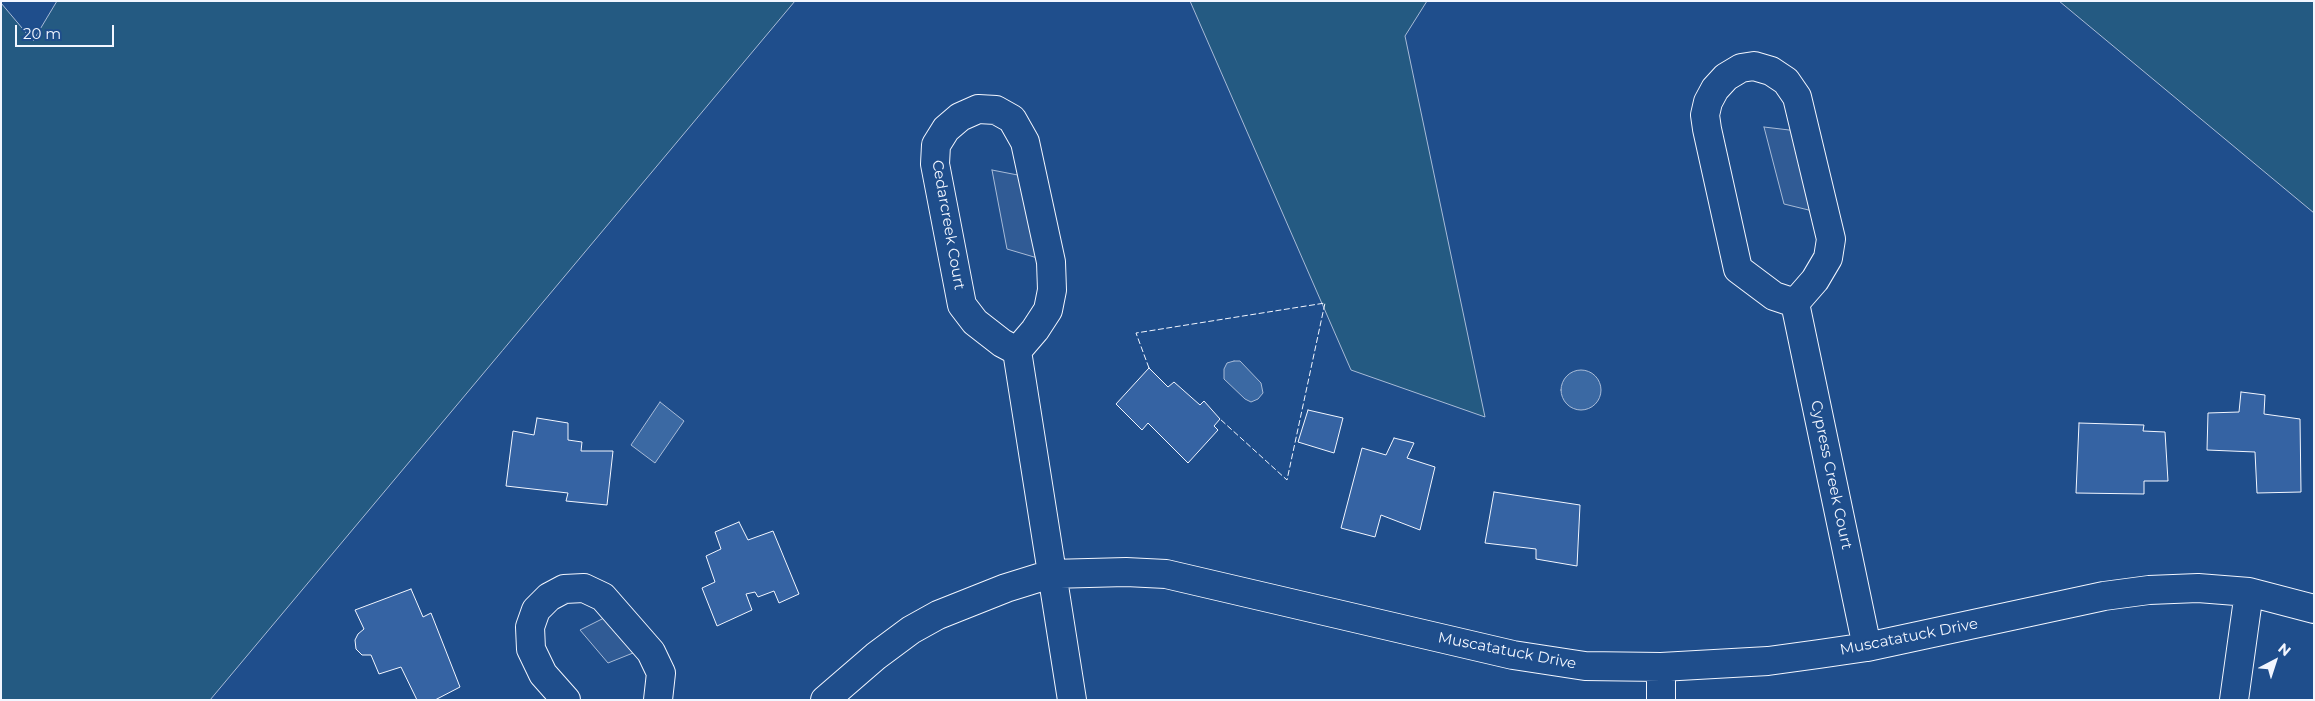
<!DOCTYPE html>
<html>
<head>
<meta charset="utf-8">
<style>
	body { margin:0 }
	#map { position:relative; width:2315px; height:701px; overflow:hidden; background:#1f4e8c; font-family:Montserrat,sans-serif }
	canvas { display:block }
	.frame { position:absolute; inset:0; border:2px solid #f2f6ff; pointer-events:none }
	.north { position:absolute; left:2250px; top:636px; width:50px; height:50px; -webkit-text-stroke:4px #1f4e8c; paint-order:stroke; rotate:40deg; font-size:14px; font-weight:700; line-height:20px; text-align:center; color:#f2f6ff }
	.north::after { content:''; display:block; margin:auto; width:18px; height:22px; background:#f2f6ff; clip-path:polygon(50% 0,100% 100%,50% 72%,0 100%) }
	.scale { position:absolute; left:15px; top:25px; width:99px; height:22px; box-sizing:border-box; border:2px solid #f2f6ff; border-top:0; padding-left:6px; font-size:15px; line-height:18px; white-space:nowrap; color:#f2f6ff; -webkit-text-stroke:4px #1f4e8c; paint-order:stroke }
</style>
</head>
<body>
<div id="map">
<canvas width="2315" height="701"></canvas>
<div class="frame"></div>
<div class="north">N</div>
<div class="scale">20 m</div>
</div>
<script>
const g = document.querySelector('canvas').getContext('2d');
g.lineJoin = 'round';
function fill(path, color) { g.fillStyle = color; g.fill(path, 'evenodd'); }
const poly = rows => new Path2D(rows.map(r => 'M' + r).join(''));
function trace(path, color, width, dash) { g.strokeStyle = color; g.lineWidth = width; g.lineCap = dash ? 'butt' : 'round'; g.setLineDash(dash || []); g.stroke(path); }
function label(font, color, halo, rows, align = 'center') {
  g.font = font + ' Montserrat,sans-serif'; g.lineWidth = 4; g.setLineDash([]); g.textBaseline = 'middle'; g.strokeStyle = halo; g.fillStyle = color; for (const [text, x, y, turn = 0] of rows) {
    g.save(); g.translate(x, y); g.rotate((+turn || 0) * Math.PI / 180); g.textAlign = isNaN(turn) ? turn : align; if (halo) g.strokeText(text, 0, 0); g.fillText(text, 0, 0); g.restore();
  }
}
const green = poly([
	[57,1,795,1,210,700,1,700,1,3,33,41,57,1],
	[1190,1,1427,1,1405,36,1485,417,1351,370,1190,1],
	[2059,1,2314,1,2314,213,2059,1]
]);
fill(green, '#245a82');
trace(green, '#a8bbd7', 1);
const parking = poly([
	[1764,127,1806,132,1825,214,1784,204,1764,127],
	[992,170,1033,178,1051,262,1007,249,992,170],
	[616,612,648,647,608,663,580,630,616,612]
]);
fill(parking, '#305b95');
trace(parking, '#a8bbd7', 1);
const water = poly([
	[1234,361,1240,361,1261,383,1263,393,1258,399,1251,402,1245,399,1224,379,1224,369,1227,363,1234,361],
	'1561 390a20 20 0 1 1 40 0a20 20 0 1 1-40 0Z',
	[660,402,684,421,655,463,631,445,660,402]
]);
fill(water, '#3b69a3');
trace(water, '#a8bbd7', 1);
const building = poly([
	[1149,368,1168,387,1174,382,1200,405,1204,401,1220,419,1214,426,1218,430,1188,463,1148,423,1142,430,1116,404,1149,368],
	[2241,392,2265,395,2264,414,2300,419,2301,492,2257,493,2255,452,2207,450,2208,413,2239,412,2241,392],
	[1308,410,1343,418,1334,453,1298,442,1308,410],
	[537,418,568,423,568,440,582,442,581,451,613,451,607,505,566,501,568,493,506,486,513,431,534,435,537,418],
	[2079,423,2144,425,2143,431,2165,432,2168,481,2144,481,2144,494,2076,493,2079,423],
	[1394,438,1414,443,1407,458,1435,467,1420,530,1381,515,1375,537,1341,528,1362,448,1386,455,1394,438],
	[1494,492,1580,505,1577,566,1536,559,1536,549,1485,543,1494,492],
	[739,522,748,540,773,531,799,594,779,603,774,591,758,597,755,592,746,594,752,610,717,626,702,588,715,582,706,556,721,549,715,532,739,522],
	[411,589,423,617,431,613,460,687,435,700,417,700,401,667,379,674,371,655,362,655,356,649,355,640,358,634,364,629,355,610,411,589]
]);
fill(building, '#3563a3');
trace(building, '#f2f6ff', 1);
const street = poly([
	[1795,303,1774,296,1738,269,1707,129,1705,115,1708,102,1715,89,1726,77,1741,68,1754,66,1771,71,1786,81,1797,97,1831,239,1828,258,1815,280,1795,303,1867,647],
	[1017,351,1002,343,975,322,962,305,935,164,936,145,946,129,960,117,978,109,996,110,1012,119,1025,142,1051,262,1052,290,1048,310,1035,330,1017,351,1072,700],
	[1661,667,1661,700],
	[566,700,543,674,531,649,530,627,536,610,549,597,564,589,584,588,603,597,651,652,661,673,658,700],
	[825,700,876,656,911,630,938,615,1006,588,1051,574,1126,572,1166,574,1513,655,1585,666,1661,667,1768,661,1819,654,1867,647,2104,596,2149,590,2198,588,2249,592,2314,609],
	[2234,700,2249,592]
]);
trace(street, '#f2f6ff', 30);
trace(street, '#1f4e8c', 28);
trace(poly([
	[1149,368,1136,333,1325,303,1287,480,1220,419]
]), '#f2f6ff', 1, [6, 2.5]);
label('15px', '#f2f6ff', '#1f4e8c', [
	["Cedarcreek Court",948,225,80],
	["Cypress Creek Court",1831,475,78],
	["Muscatatuck Drive",1909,637,-11],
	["Muscatatuck Drive",1507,651,11]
]);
</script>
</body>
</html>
